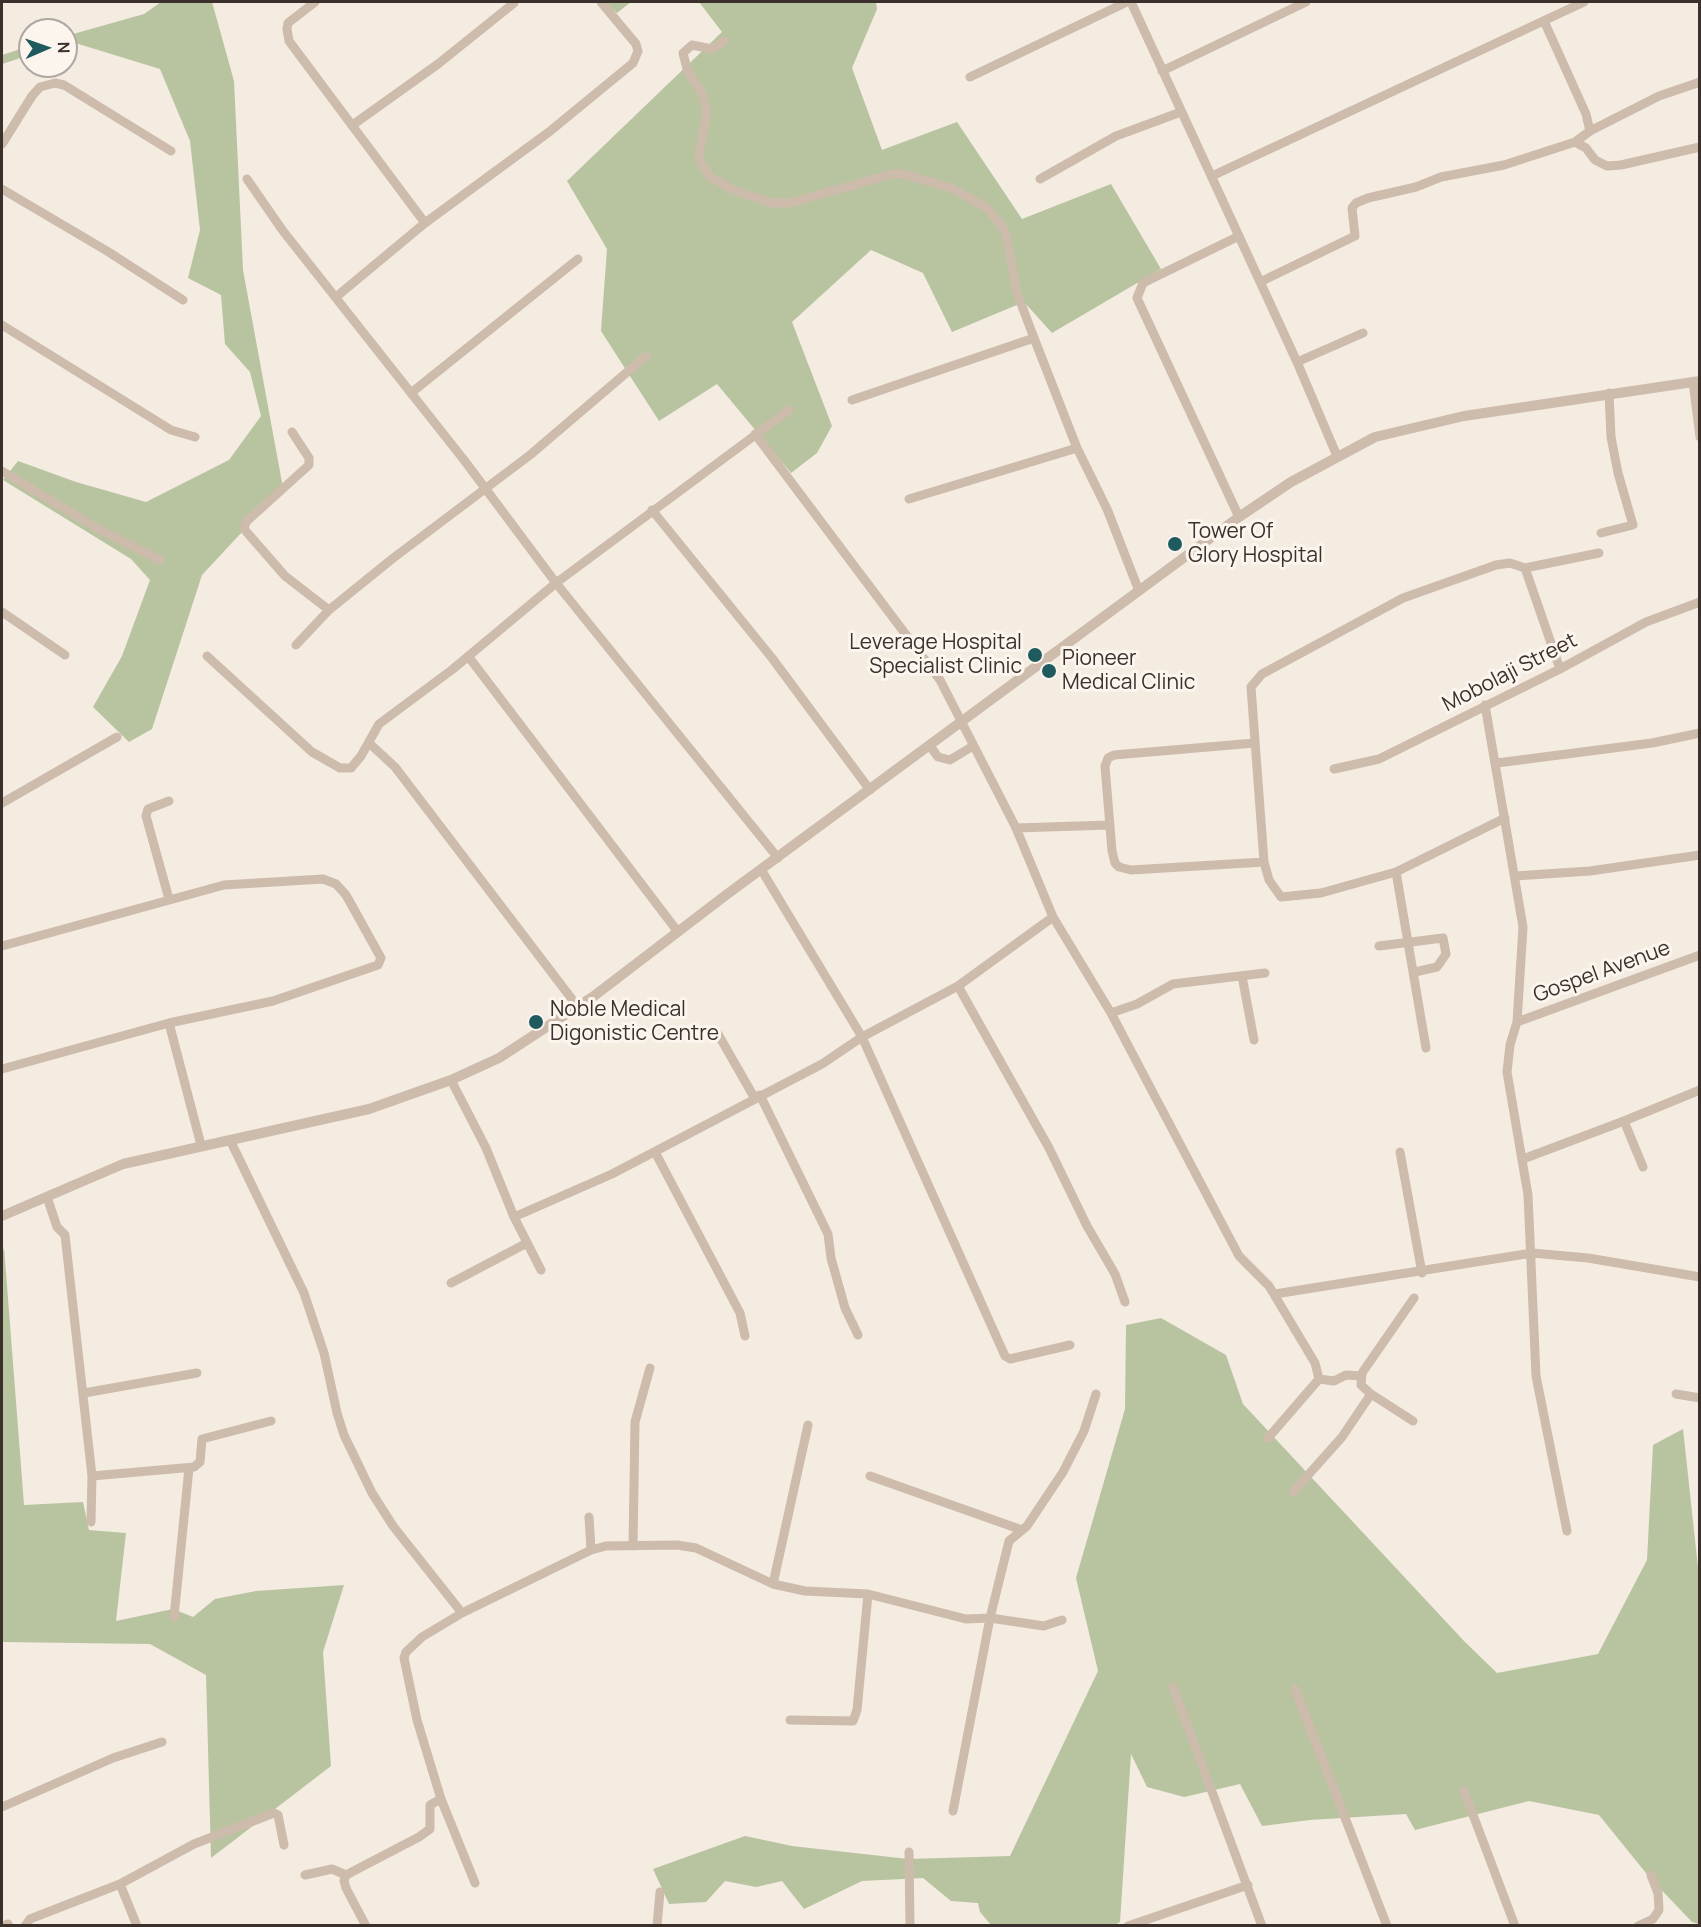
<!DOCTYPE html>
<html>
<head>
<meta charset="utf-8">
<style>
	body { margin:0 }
	#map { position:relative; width:1701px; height:1927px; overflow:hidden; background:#f4ebe1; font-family:Manrope,sans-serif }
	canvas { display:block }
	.frame { position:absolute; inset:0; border:3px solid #3b302b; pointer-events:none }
	.north { position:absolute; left:18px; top:18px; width:60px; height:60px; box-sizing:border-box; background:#fbf5ee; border:2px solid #aea6a0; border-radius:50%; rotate:88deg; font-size:16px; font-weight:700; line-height:24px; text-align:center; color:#3b302b }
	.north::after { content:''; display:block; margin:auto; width:21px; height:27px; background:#1f5a5e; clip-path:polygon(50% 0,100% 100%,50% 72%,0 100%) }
</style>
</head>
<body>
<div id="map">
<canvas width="1701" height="1927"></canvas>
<div class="frame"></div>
<div class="north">N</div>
</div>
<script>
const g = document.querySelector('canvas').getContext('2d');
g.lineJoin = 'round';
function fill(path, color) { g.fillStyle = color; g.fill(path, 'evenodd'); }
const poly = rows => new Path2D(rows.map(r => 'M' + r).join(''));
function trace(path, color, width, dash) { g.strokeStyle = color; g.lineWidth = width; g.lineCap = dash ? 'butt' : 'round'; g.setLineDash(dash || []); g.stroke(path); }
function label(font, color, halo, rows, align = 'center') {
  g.font = font + ' Manrope,sans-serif'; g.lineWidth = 6; g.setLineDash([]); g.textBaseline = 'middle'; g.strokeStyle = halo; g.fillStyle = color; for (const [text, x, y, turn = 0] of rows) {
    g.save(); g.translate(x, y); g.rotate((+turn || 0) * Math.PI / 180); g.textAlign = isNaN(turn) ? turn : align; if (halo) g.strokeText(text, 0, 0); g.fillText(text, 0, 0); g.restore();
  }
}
fill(poly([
	[161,2,212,2,234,81,243,270,283,488,202,575,152,729,129,742,93,707,122,656,150,580,131,559,3,480,18,461,76,482,146,502,229,460,261,416,250,372,225,344,221,295,188,278,200,230,190,141,160,69,72,42,66,43,66,36,144,14],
	[604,2,631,2,617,13],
	[699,2,876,2,877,9,852,68,882,150,957,122,1022,219,1111,184,1161,269,1052,333,1024,302,952,332,923,273,871,250,792,322,832,426,817,453,791,473,717,384,659,421,601,331,607,249,567,181,722,32],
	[30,46,30,55,2,64,2,55],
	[4,1247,24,1505,83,1502,89,1530,126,1533,116,1621,173,1609,193,1617,215,1599,256,1591,344,1585,323,1652,331,1766,211,1858,206,1675,150,1644,2,1642,2,1257],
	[1161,1318,1226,1355,1243,1404,1464,1641,1497,1673,1598,1654,1647,1560,1653,1445,1683,1429,1700,1586,1699,1924,1692,1922,1650,1878,1599,1815,1529,1801,1415,1830,1406,1814,1310,1820,1262,1826,1240,1784,1184,1797,1147,1787,1131,1754,1120,1922,1115,1925,991,1925,980,1912,978,1903,951,1901,923,1878,862,1881,804,1909,782,1881,756,1887,725,1881,706,1902,669,1904,653,1869,745,1836,792,1846,908,1859,1010,1856,1098,1671,1076,1578,1125,1409,1126,1325]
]), '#b8c4a0');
trace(poly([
	[315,2,288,23,287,29,289,41,425,223],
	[1131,2,1297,362,1337,456],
	[1544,21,1586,114,1590,131,1575,142],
	[724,41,712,49,692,45,683,53,687,69,702,94,707,110,699,155,701,163,710,177,736,191,772,203,790,203,892,174,903,174,951,188,987,208,1000,223,1006,234,1017,293,1034,338],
	[1162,71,1306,2],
	[970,77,1127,2],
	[354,124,438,64,514,3],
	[1590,131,1659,96,1700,82],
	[2,144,32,96,40,87,55,83,64,85,171,151],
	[1212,176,1584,2],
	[247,179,283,231,464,460,556,583,778,858],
	[1040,179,1116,136,1181,112],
	[2,189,107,251,183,300],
	[1239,236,1143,283,1137,298,1239,517],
	[1260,282,1355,236,1352,208,1356,203,1368,198,1416,187,1441,177,1504,165,1575,142,1586,148,1595,160,1607,166,1621,165,1700,147],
	[336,297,425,223,549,132,633,63,638,51,636,44,601,2],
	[2,325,171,430,195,437],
	[1297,362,1363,333],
	[1693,382,1700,437],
	[411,393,578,259],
	[852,400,1034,338,1077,448,1107,509,1139,591],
	[292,432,309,458,309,465,246,522,244,529,285,576,329,610,296,645],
	[755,434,940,680,1016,828,1053,917,1111,1013,1239,1256,1269,1286,1315,1363,1319,1379,1268,1438],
	[2,471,100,530,160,560],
	[909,499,1077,448],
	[652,510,772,658,870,790],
	[1601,533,1633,525,1618,473,1611,437,1609,393],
	[1525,568,1560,669],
	[329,610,392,559,530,455,646,356],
	[2,612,65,655],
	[207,656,312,752,340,768,351,768,361,756,379,724,453,669,556,583,789,410],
	[468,656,678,932],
	[1485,705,1523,927,1517,1022,1510,1045,1507,1072,1528,1195,1536,1376,1567,1531],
	[369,743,395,767,578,1007],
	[1255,743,1114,755,1108,758,1105,766,1112,851,1115,863,1119,867,1131,870,1264,862],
	[930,746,938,757,950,760,973,746],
	[1497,763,1652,743,1700,733],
	[1334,769,1379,759,1560,669,1646,622,1700,602],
	[169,801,148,809,146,816,169,899],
	[2,803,117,737],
	[1505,818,1396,872,1321,893,1281,897,1269,880,1264,862,1251,687,1262,674,1403,598,1496,565,1510,563,1525,568,1599,553],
	[1016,828,1110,825],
	[762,871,862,1037,1005,1356,1010,1359,1070,1345],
	[1396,872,1426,1048],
	[1515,876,1590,871,1700,855],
	[2,946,224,885,323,879,336,884,346,895,381,958,378,965,273,1001,169,1023,2,1069],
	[1379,946,1443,938,1446,954,1437,967,1415,972],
	[1242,976,1254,1040],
	[958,986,1049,1148,1087,1226,1115,1274,1125,1302],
	[1111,1013,1137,1004,1173,984,1265,973],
	[1517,1022,1700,955],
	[169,1023,201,1145],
	[718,1034,754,1097,760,1095,828,1234,831,1258,845,1308,858,1335],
	[451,1080,486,1148,514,1217,541,1270],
	[1624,1121,1643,1167],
	[230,1140,304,1293,324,1353,337,1413,344,1435,372,1493,393,1526,462,1613],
	[655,1152,740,1313,745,1336],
	[1400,1152,1422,1273],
	[1523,1159,1624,1121,1700,1090],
	[47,1197,57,1227,65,1235,92,1476,91,1522],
	[514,1217,612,1174,822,1064,862,1037,958,986,1053,917],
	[451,1283,527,1243],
	[1275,1294,1532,1253,1588,1258,1700,1277],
	[1319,1379,1334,1381,1346,1375,1361,1376],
	[84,1393,197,1373],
	[1371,1394,1413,1421],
	[1676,1394,1700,1398],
	[92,1476,194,1467,200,1462,202,1439,271,1421],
	[870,1476,1022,1530],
	[1293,1492,1342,1437,1371,1394,1361,1385,1362,1373,1414,1298],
	[589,1517,591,1550],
	[633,1546,635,1422,650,1368],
	[773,1584,808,1425],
	[174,1617,189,1468],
	[1173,1687,1262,1926],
	[1295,1689,1387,1926],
	[790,1720,853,1721,857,1710,868,1594],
	[1464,1791,1515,1926],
	[2,1807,113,1758,162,1742],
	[953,1811,990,1618,1009,1541,1027,1526,1063,1472,1084,1431,1096,1394],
	[909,1852,910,1926],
	[305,1875,332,1869,346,1875,419,1837,430,1829,430,1805,441,1799],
	[346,1875,344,1881,346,1888,366,1926],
	[475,1883,441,1799,417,1720,404,1658,406,1652,422,1637,462,1613,591,1550,606,1546,677,1545,696,1548,773,1584,805,1591,868,1594,966,1619,990,1618,1044,1626,1062,1620],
	[120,1884,137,1926],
	[3,1926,8,1924],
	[25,1926,30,1919,120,1884,194,1844,274,1813,278,1815,284,1845],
	[657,1926,660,1892],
	[1128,1926,1248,1885],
	[1638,1926,1653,1919,1659,1910,1658,1893,1651,1875]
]), '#cdbbac', 9);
trace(poly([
	[2,1216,123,1164,369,1109,451,1080,499,1058,594,996,726,895,1239,517,1291,482,1375,437,1464,416,1700,381]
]), '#cdbbac', 10);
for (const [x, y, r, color] of [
	[1175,544,8,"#1f5a5e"],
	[1035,655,8,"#1f5a5e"],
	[1049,671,8,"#1f5a5e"],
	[536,1022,8,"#1f5a5e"]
]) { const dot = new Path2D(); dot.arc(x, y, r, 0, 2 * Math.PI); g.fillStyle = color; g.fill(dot); trace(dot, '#fbf5ee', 2); }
label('21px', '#3b302b', '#fbf5ee', [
	["Tower Of",1188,532],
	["Glory Hospital",1188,556],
	["Leverage Hospital",1022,643,"right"],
	["Specialist Clinic",1022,667,"right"],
	["Pioneer",1062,659],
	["Medical Clinic",1062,683],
	["Noble Medical",550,1010],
	["Digonistic Centre",550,1034]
], 'left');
label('21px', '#3b302b', '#fbf5ee', [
	["Mobolaji Street",1510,673,-27],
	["Gospel Avenue",1602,972,-20]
]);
</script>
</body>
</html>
